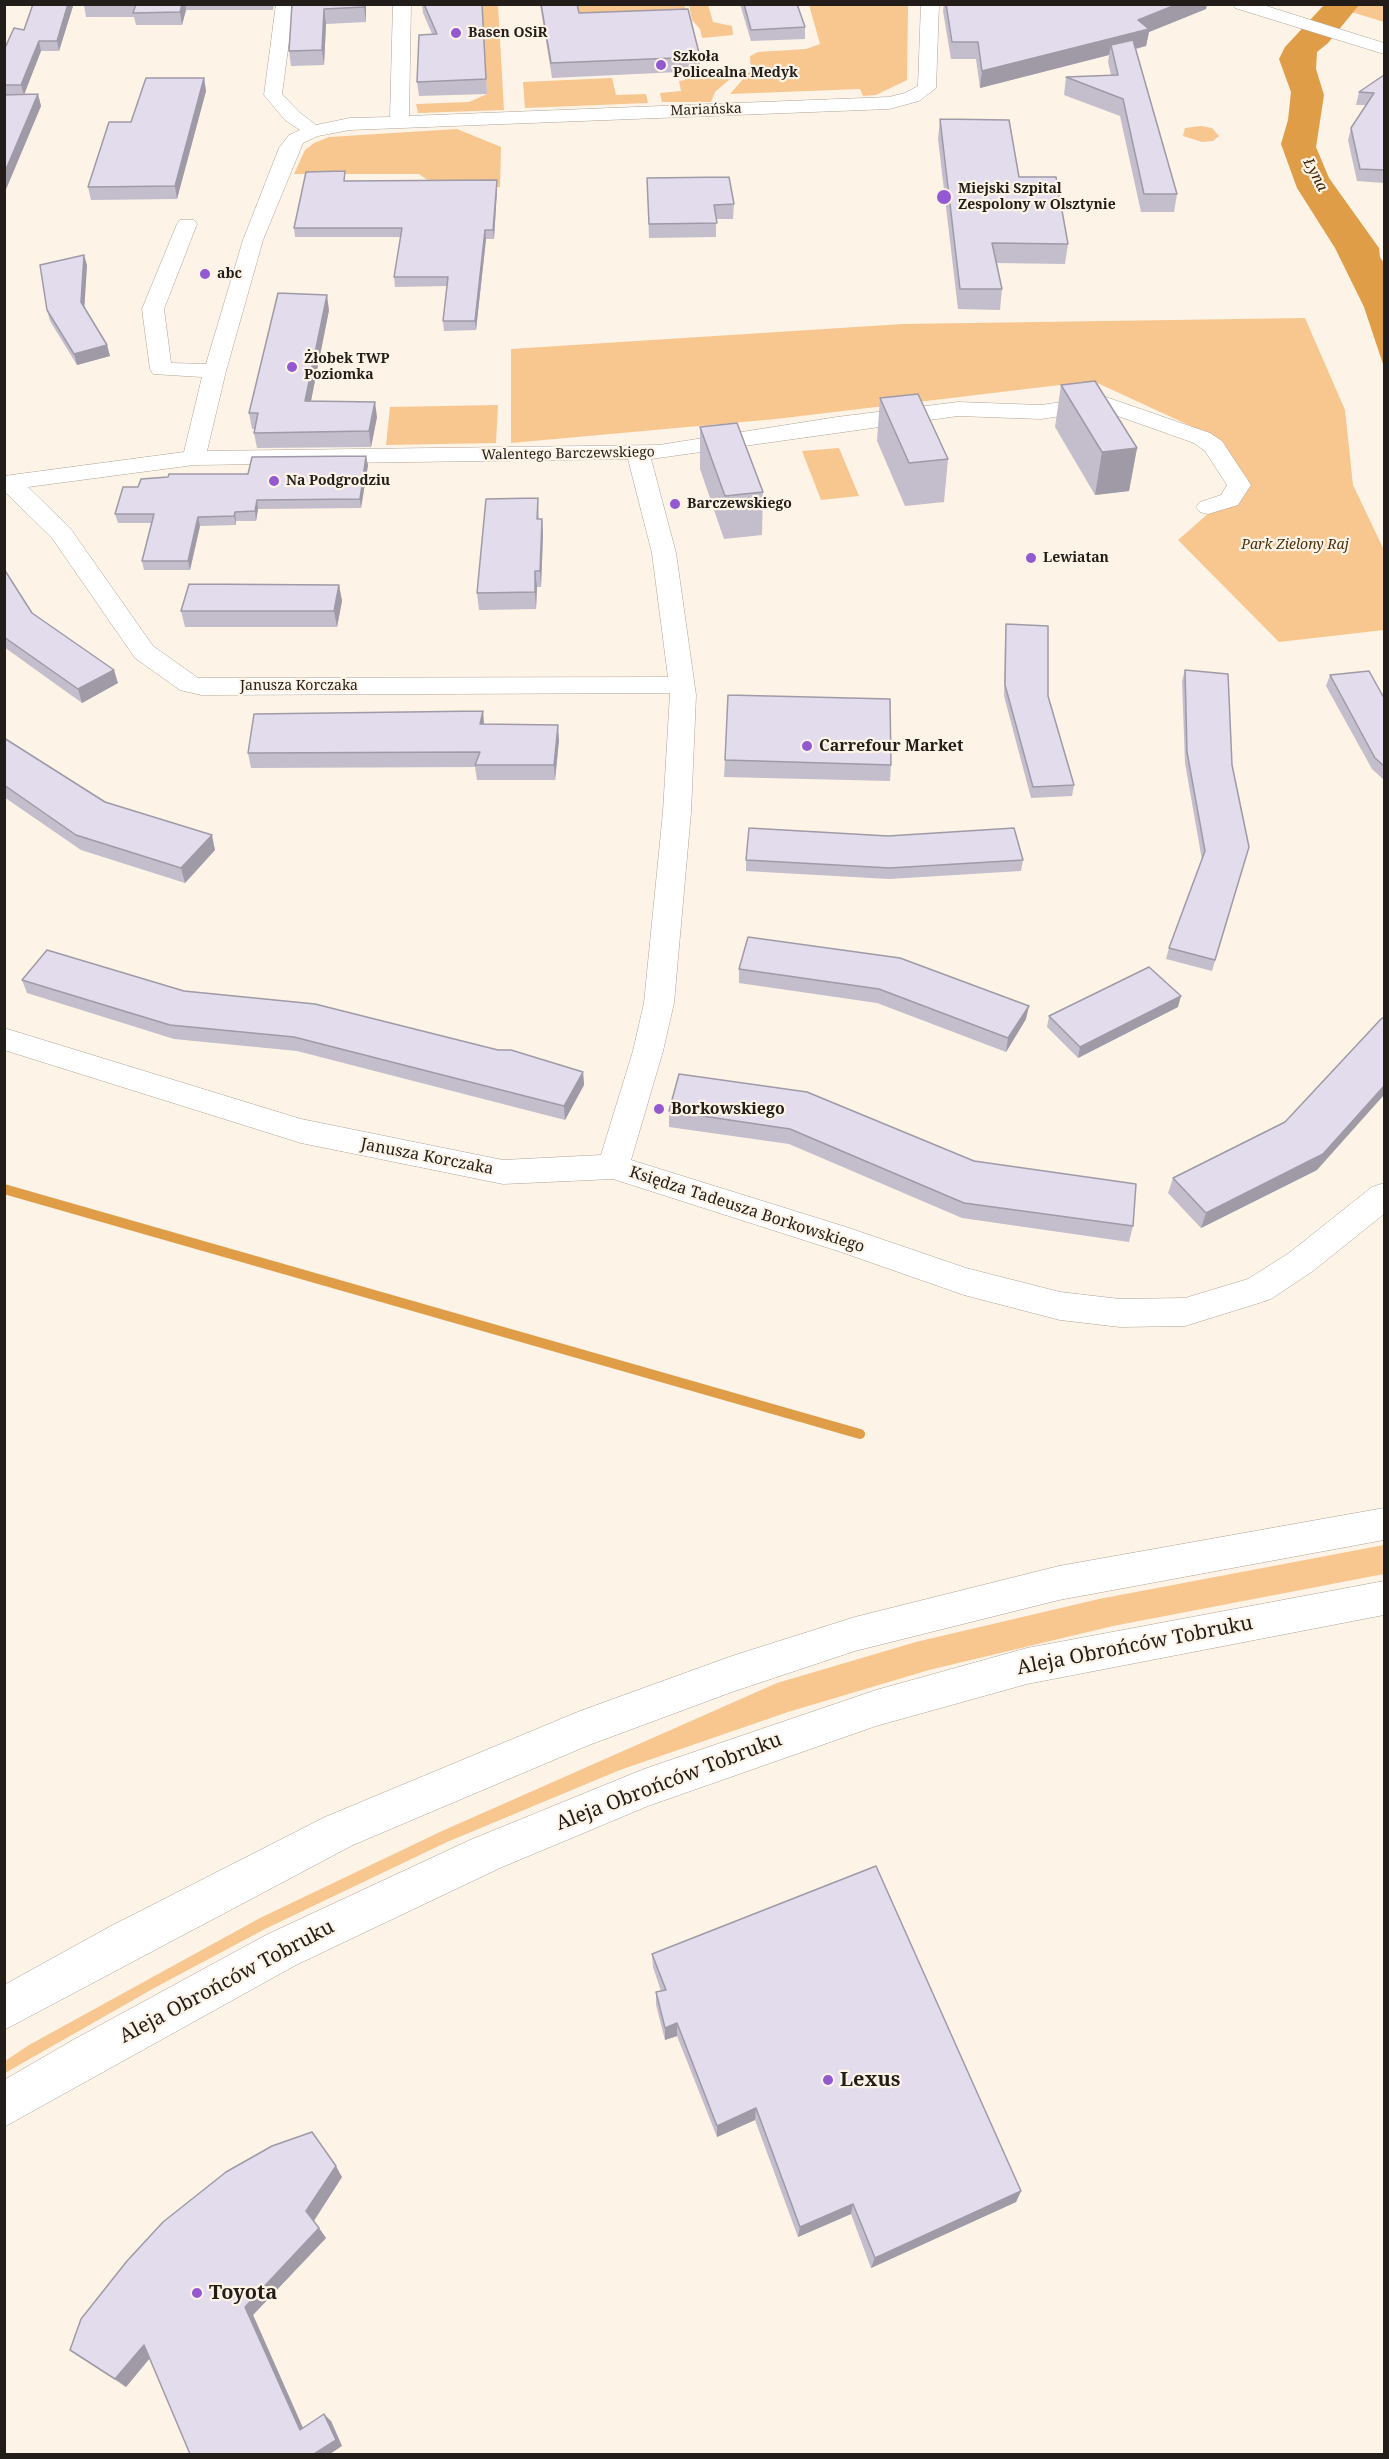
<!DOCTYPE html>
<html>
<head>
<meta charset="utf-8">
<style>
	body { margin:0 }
	#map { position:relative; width:1389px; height:2459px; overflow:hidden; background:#fdf3e7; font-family:"Noto Serif",serif }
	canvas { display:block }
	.frame { position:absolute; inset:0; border:6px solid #221d18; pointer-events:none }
</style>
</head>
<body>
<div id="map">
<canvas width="1389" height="2459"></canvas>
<div class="frame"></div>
</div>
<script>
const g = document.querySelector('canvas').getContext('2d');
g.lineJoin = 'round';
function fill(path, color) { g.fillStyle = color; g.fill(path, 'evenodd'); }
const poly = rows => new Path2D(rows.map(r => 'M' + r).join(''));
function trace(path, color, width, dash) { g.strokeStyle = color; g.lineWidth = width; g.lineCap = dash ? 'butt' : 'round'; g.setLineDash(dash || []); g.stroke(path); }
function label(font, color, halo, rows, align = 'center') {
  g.font = font + ' "Noto Serif",serif'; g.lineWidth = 4.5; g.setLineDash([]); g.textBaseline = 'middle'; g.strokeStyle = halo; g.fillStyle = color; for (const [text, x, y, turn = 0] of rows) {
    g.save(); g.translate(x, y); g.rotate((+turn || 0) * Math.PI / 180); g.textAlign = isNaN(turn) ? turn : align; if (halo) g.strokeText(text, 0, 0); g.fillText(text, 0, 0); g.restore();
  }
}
fill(poly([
	[483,5,498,5,504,110,418,113,416,104,469,102,487,94,481,11,478,8,483,7],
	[523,5,684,5,685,7,684,12,580,28,575,5],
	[689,5,708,5,713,22,732,26,733,35,702,38,700,29,692,20],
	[809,5,908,5,907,80,876,95,863,96,860,89,730,94,751,70,750,56,758,52,806,49,820,44],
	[1329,5,1384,5,1384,22],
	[722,72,723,74,737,73,715,92,711,102,662,102,660,93,681,91,679,81,685,80,684,73],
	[612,78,616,95,646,94,648,103,525,108,523,82],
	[1201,126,1212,128,1219,136,1213,141,1202,142,1183,136,1185,128],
	[457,129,501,147,500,187,440,189,419,174,294,174,305,150,314,143,329,137],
	[1305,318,1345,410,1353,485,1384,550,1384,630,1279,642,1178,540,1248,479,1206,433,1093,381,776,419,511,443,511,349,903,324],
	[498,405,496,443,386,445,390,407],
	[839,448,859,496,821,500,802,451],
	[1384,1545,1384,1574,1113,1626,929,1670,788,1712,620,1770,447,1842,265,1929,156,1987,5,2073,5,2061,29,2045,260,1918,442,1831,777,1683,916,1642,1099,1599]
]), '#f8c790');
fill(poly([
	[1324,5,1359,5,1328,43,1317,52,1316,69,1324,95,1316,147,1329,178,1379,248,1380,257,1384,263,1384,367,1364,307,1335,248,1297,188,1281,144,1288,120,1291,92,1279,59,1285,47]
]), '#df9d48');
trace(poly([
	[4,1189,860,1434]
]), '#df9d48', 10);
const street = poly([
	[276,4,294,4,282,94,299,112,316,125,350,118,390,117,393,4,411,4,409,116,889,97,905,93,918,86,921,4,939,4,936,88,919,101,889,109,350,130,318,136,303,143,263,240,226,371,207,451,659,445,837,417,958,402,1041,405,1103,396,1210,433,1222,441,1251,485,1238,505,1208,514,1200,512,1196,507,1200,502,1221,495,1227,485,1205,451,1194,443,1101,410,1041,419,958,416,651,459,676,553,696,695,691,812,674,1003,663,1051,631,1160,846,1227,966,1268,1060,1292,1120,1299,1185,1298,1248,1279,1289,1253,1372,1187,1384,1183,1384,1214,1313,1271,1271,1299,1259,1303,1185,1326,1120,1327,1060,1320,964,1295,838,1251,613,1179,503,1184,301,1143,4,1050,4,1028,301,1119,503,1160,601,1155,633,1051,644,1003,663,812,670,693,201,695,180,690,135,658,52,538,4,491,4,476,184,452,202,377,153,374,150,369,142,309,177,224,180,220,194,220,197,224,164,309,171,363,206,364,243,240,279,148,289,135,300,130,285,120,264,95,276,4],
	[628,459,652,553,668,677,198,678,153,646,70,528,28,487,194,465,628,459]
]);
const secondary = poly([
	[1233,4,1260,4,1384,43,1384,54,1235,8,1233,4],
	[1384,1508,1384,1540,1059,1600,855,1651,732,1692,589,1745,353,1845,4,2030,4,1985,111,1926,325,1817,580,1711,732,1656,855,1617,1059,1566,1384,1508],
	[1384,1581,1384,1615,1027,1684,876,1726,648,1806,500,1868,296,1965,4,2127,4,2080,73,2040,266,1935,470,1840,644,1769,876,1690,1027,1648,1384,1581]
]);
trace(street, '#afa396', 1);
trace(secondary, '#afa396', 1);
fill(street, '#fff');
fill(secondary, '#fff');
fill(poly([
	[274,4,273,10,186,10,182,25,136,25,134,17,86,17,84,5],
	[292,4,366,4,366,22,326,24,324,65,291,66,289,51],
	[422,4,482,4,487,94,419,96,417,82,432,34,423,13],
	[540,4,577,4,579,13,700,57,700,71,552,78],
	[740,4,797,4,805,27,805,39,751,41],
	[944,4,1207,4,1206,9,1149,32,1146,46,1136,49,1177,194,1174,212,1141,212,1120,116,1064,95,1066,77,1111,75,1108,62,1109,55,980,88,976,59,951,59,943,11],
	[73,6,59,51,41,51,24,94,38,94,41,106,4,194,4,50,24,30],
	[1384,75,1384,183,1357,181,1348,140,1351,128,1366,105,1356,105,1359,92],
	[204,78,206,91,177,199,91,200,88,187,131,122],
	[940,119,1019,177,1068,244,1065,264,997,263,1002,289,1000,310,958,309,938,139],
	[647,178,734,204,733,219,716,219,716,237,649,238],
	[347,181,497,190,494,239,486,239,476,330,444,331,443,321,447,286,395,287,394,277,401,237,295,237,294,228],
	[87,265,84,307,107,345,110,356,77,365,50,321,47,310],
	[329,310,311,401,377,417,371,447,257,448,254,433,255,429,252,429,249,413],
	[1061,385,1137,448,1129,491,1095,495,1055,427],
	[880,398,948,459,944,502,905,506,877,441],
	[700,427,763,492,762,535,724,539,700,469],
	[368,465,361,508,258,509,256,521,236,521,236,525,200,526,190,570,144,570,142,561,151,523,118,523,115,514,138,487,248,474],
	[538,498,539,519,542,519,543,535,541,587,537,587,536,609,479,610,477,593],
	[4,569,32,613,118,683,82,703,4,647],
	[339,585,342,601,337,627,185,627,181,611],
	[1006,624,1074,785,1072,796,1031,798,1004,696,1005,635],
	[1185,670,1232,765,1249,847,1212,971,1166,959,1169,948,1202,860,1185,763,1182,681],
	[1330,675,1384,698,1384,780,1372,769,1326,686],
	[483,711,484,724,559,740,555,780,477,780,475,767,251,768,248,753],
	[4,738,105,802,215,850,185,883,81,850,4,797],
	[725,760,891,765,890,781,724,777],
	[746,860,1023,860,1021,871,889,879,746,871],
	[748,937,1026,1019,1006,1052,877,1003,739,983,739,969],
	[22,980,184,991,583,1072,584,1085,565,1120,297,1051,174,1039,27,993],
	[1178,1007,1078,1058,1047,1027,1049,1016],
	[679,1074,1133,1226,1129,1242,962,1218,789,1144,669,1127,669,1111],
	[1317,1170,1201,1228,1168,1193,1173,1178],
	[652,1954,1021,2191,1016,2202,871,2268,851,2214,798,2237,755,2120,717,2137,677,2036,665,2040,656,2005,656,1992,661,1991,653,1967],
	[342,2177,314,2221,326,2238,253,2315,303,2428,331,2421,342,2446,150,2358,126,2387,70,2350]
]), '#c3bdcc');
fill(poly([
	[68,4,72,4,73,6,59,51,57,41],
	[182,4,185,4,186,10,182,25,180,12],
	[364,4,366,4,366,22,364,7],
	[1178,4,1207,4,1206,9,1149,32,1146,46,1113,54,1111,45,1109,55,980,88,982,71,1138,20],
	[324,9,326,24,324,65,322,50],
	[39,41,41,51,24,95,21,85],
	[204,78,206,91,177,199,175,186],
	[38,94,41,106,4,194,4,174],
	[497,180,497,190,494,239,493,230],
	[485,230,486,239,476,330,475,321],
	[84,255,87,265,84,313,81,302],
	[327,295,329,310,308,416,305,401],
	[107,345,110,356,77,365,74,354],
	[375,402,377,417,371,447,369,431],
	[1137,448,1129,491,1095,495,1102,452],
	[366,456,368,465,361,508,360,499],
	[257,500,258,509,256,521,255,511],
	[235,512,236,521,236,525,234,516],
	[198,517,200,526,190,570,188,561],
	[542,519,543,535,541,587,540,571],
	[535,571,537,587,536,609,535,592],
	[339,585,342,601,337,627,334,611],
	[114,670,118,683,82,703,78,689],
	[483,711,484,726,480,724],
	[558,725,559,740,555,780,554,765],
	[212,835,215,850,185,883,181,868],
	[1181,996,1178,1007,1078,1058,1080,1047],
	[1029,1006,1026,1019,1006,1052,1008,1038],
	[583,1072,584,1085,565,1120,564,1106],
	[1384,1086,1384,1095,1317,1170,1201,1228,1206,1213],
	[677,2023,677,2036,665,2040,665,2028],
	[756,2108,755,2120,717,2137,717,2126],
	[336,2166,342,2177,313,2222,306,2211],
	[1021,2191,1016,2202,871,2268,875,2258],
	[853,2204,851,2214,798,2237,800,2227],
	[319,2228,326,2238,253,2315,307,2437,300,2430,245,2307],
	[144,2345,154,2353,126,2387,115,2379],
	[324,2414,331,2421,342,2446,330,2454,314,2454]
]), '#9f9aa6');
const building = poly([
	[33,4,68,4,57,41,39,41,21,85,4,85,4,50,14,28,24,30,33,4],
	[136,4,182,4,180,12,133,13,136,4],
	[292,4,364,4,364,7,324,9,322,50,289,51,292,4],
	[424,4,482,4,486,79,417,82,419,35,437,34,424,4],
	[541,4,577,4,579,13,688,9,700,57,551,63,541,4],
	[744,4,797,4,805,27,751,30,744,4],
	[946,4,1178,4,1138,20,1149,29,982,71,978,42,952,42,946,4],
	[1133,40,1177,194,1144,194,1123,99,1066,77,1118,75,1111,45,1133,40],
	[1384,75,1384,170,1360,169,1351,128,1374,93,1359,92,1384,75],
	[146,78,204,78,175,186,88,187,109,122,131,122,146,78],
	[38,94,4,174,4,95,38,94],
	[940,119,1009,120,1019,177,1056,177,1068,244,992,243,1002,289,960,289,940,119],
	[345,171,344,181,497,180,493,230,485,230,475,321,443,321,448,277,394,277,402,228,294,228,306,172,345,171],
	[729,177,734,204,714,205,717,223,649,224,647,178,729,177],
	[84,255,81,302,107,345,74,354,47,310,40,265,84,255],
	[278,293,327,295,305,401,375,402,369,431,254,433,258,413,249,413,278,293],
	[1095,381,1137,448,1102,452,1061,385,1095,381],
	[918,394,948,459,909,463,880,398,918,394],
	[737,423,763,492,725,496,700,427,737,423],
	[366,456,360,499,257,500,255,511,235,512,234,516,198,517,188,561,142,561,154,514,115,514,123,487,138,487,141,479,168,477,169,474,248,474,252,457,366,456],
	[538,498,537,519,542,519,540,571,535,571,535,592,477,593,486,499,538,498],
	[4,569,32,613,114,670,78,689,4,637,4,569],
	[189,584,339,585,334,611,181,611,189,584],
	[1006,624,1048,626,1048,696,1074,785,1033,787,1005,685,1006,624],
	[1185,670,1228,674,1232,765,1249,847,1215,960,1169,948,1205,851,1187,752,1185,670],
	[1369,671,1384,698,1384,766,1375,758,1330,675,1369,671],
	[728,695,890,699,891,765,725,760,728,695],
	[483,711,480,724,558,725,554,765,475,765,480,752,248,753,254,714,483,711],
	[4,738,105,802,212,835,181,868,76,835,4,785,4,738],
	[749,828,888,836,1014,828,1023,860,890,868,746,860,749,828],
	[748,937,900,958,1029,1006,1008,1038,879,989,739,969,748,937],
	[47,950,184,991,315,1004,498,1050,511,1050,583,1072,564,1106,294,1037,170,1025,22,980,47,950],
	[1149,967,1181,996,1080,1047,1049,1016,1149,967],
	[1384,1017,1384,1086,1323,1154,1206,1213,1173,1178,1285,1122,1381,1019,1384,1017],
	[679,1074,807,1092,974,1161,1136,1184,1133,1226,964,1203,790,1129,669,1111,679,1074],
	[876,1866,1021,2191,875,2258,853,2204,800,2227,756,2108,717,2126,677,2023,665,2028,656,1992,666,1990,652,1954,876,1866],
	[312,2132,336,2166,306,2211,319,2228,245,2307,300,2430,324,2414,336,2440,314,2454,190,2454,144,2345,115,2379,70,2350,81,2319,127,2261,163,2222,226,2172,272,2146,312,2132]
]);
fill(building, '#e3dced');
trace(building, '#9f9aa6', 1.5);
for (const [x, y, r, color] of [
	[456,33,6,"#9359d0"],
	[661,65,6,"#9359d0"],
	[944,197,8,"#9359d0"],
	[205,274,6,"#9359d0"],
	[292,367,6,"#9359d0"],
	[274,481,6,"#9359d0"],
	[675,504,6,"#9359d0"],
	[1031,558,6,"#9359d0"],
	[807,746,6,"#9359d0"],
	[659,1109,6,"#9359d0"],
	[828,2080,6,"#9359d0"],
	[197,2293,6,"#9359d0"]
]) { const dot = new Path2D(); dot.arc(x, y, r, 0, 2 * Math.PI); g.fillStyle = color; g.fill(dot); trace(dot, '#fdf3e7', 2); }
label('bold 14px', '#221d18', '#fdf3e7', [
	["Basen OSiR",468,33],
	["Szkoła",673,57],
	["Policealna Medyk",673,73],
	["Miejski Szpital",958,189],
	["Zespolony w Olsztynie",958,205],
	["abc",217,274],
	["Żłobek TWP",304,359],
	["Poziomka",304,375],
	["Na Podgrodziu",286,481],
	["Barczewskiego",687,504],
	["Lewiatan",1043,558]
], 'left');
label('14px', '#221d18', '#fdf3e7', [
	["Mariańska",706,110,-2],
	["Walentego Barczewskiego",568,454,-1],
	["Janusza Korczaka",299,686]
]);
label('italic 14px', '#4a2f0b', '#fdf3e7', [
	["Park Zielony Raj",1295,545]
]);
label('italic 15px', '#3e2400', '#fdf3e7', [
	["Łyna",1315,175,62]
]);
label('bold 16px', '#221d18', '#fdf3e7', [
	["Carrefour Market",819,746],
	["Borkowskiego",671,1109]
], 'left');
label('16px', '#221d18', '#fdf3e7', [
	["Janusza Korczaka",427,1157,11],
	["Księdza Tadeusza Borkowskiego",747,1210,18]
]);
label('20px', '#221d18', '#fdf3e7', [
	["Aleja Obrońców Tobruku",1135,1646,-11],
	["Aleja Obrońców Tobruku",669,1782,-21],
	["Aleja Obrońców Tobruku",227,1982,-28]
]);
label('bold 20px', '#221d18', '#fdf3e7', [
	["Lexus",840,2080],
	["Toyota",209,2293]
], 'left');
</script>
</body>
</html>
